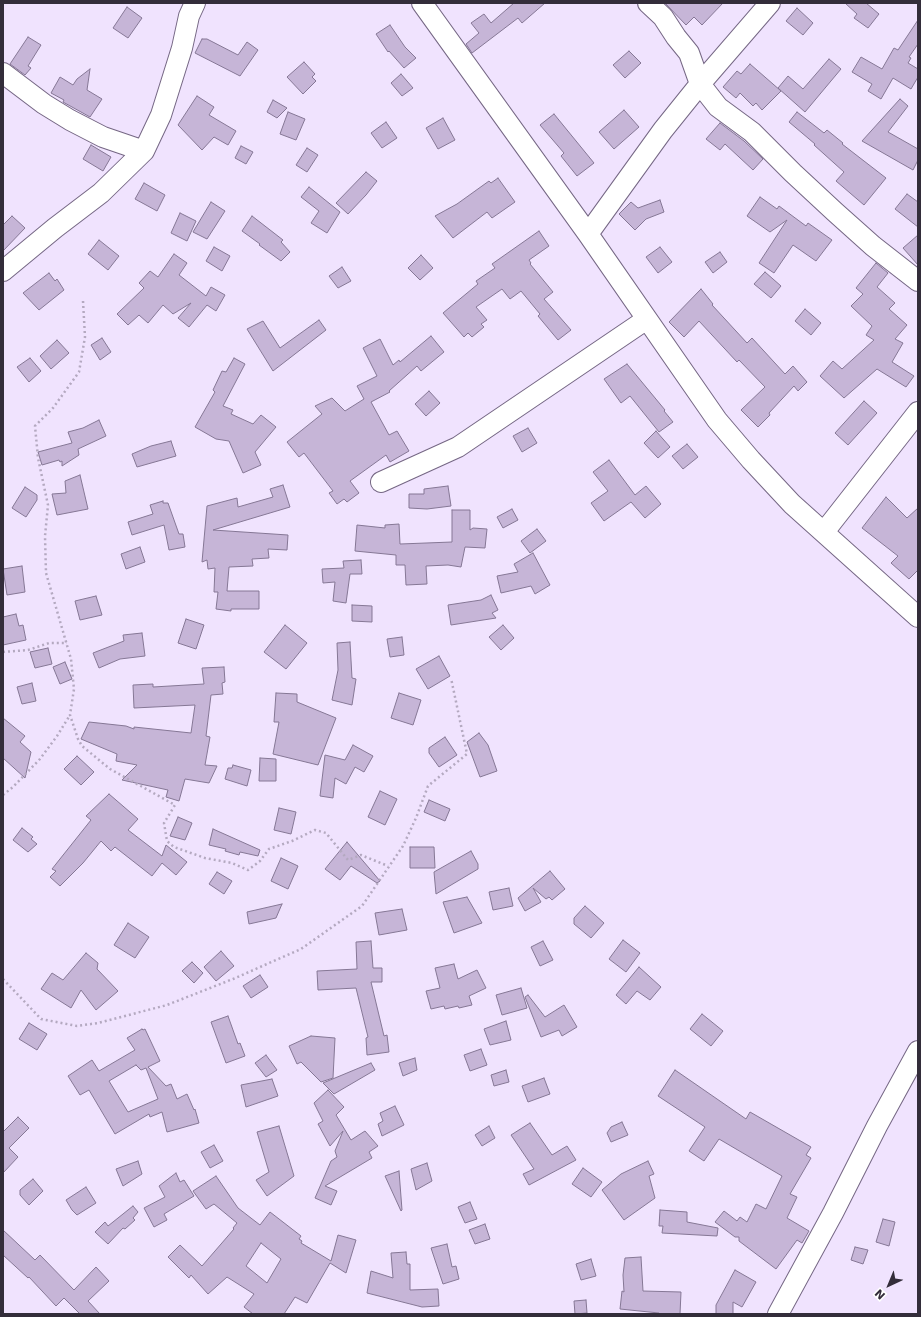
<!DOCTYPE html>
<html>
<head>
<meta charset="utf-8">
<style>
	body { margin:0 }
	#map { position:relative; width:921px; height:1317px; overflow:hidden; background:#f0e3fe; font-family:"DejaVu Sans",sans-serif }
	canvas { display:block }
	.frame { position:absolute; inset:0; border:4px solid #332d3a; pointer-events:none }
	.north { position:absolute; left:869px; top:1265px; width:40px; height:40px; -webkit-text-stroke:3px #fff; paint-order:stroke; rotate:224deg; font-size:11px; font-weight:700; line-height:16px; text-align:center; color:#332d3a }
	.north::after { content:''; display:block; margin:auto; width:14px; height:18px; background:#332d3a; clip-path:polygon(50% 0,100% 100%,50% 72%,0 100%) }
</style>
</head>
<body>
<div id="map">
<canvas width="921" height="1317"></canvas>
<div class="frame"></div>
<div class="north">N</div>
</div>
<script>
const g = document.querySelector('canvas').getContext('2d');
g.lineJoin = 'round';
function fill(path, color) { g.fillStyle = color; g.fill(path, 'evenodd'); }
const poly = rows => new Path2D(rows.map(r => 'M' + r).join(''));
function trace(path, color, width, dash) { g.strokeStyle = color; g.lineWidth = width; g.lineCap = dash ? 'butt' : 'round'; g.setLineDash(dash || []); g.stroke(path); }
const building = poly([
	[514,3,545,3,522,23,518,18,472,53,466,44,479,33,471,23,484,14,491,23,514,3],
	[665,3,723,3,702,25,694,17,686,25,665,3],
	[845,3,866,3,879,14,868,28,854,18,857,14,845,3],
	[127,7,142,18,128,38,113,28,127,7],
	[797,8,813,23,803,35,786,21,797,8],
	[918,20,918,44,909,57,911,58,908,63,918,69,918,77,911,89,893,78,881,99,868,91,872,84,852,72,861,57,882,69,894,48,898,50,918,20],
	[390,25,405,47,416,58,404,68,389,51,388,52,376,34,390,25],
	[28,37,41,45,28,66,31,68,25,75,10,64,28,37],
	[202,39,207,39,238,55,247,42,258,50,240,76,195,53,202,39],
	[629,51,641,63,625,78,613,65,629,51],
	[829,59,841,69,805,112,778,88,788,76,803,89,829,59],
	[304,62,315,74,312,77,316,81,303,94,287,77,304,62],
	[750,64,781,91,762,110,756,103,753,106,740,93,736,98,723,87,737,71,741,74,750,64],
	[90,69,87,90,102,99,90,117,63,102,64,100,51,93,60,77,73,85,77,79,90,69],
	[401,74,413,88,402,96,391,83,401,74],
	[197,96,214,107,209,115,236,131,228,145,214,137,202,150,178,125,197,96],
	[900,99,908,106,888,132,918,149,918,160,913,170,862,141,900,99],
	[273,100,287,108,277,118,267,112,273,100],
	[624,110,639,127,614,149,599,132,624,110],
	[288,112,305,119,296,140,280,134,288,112],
	[797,112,824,133,827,130,843,143,842,144,886,178,864,205,836,181,844,172,814,145,815,144,789,122,797,112],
	[554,114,594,163,577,176,561,156,564,153,540,125,554,114],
	[443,118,455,140,438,149,426,128,443,118],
	[386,122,397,138,382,148,371,133,386,122],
	[720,123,744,141,763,159,753,170,725,144,720,150,706,139,720,123],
	[91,145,111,157,103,171,83,159,91,145],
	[241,146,253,152,246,164,235,158,241,146],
	[307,148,318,155,307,172,296,165,307,148],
	[366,172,377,181,366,195,348,214,336,203,366,172],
	[498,178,515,202,492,218,487,212,453,238,435,216,457,204,489,181,491,183,498,178],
	[144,183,165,195,157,211,135,199,144,183],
	[309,187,340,212,327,233,311,223,319,211,301,197,309,187],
	[907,194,918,202,918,227,895,209,907,194],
	[760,197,777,209,779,206,806,226,808,223,832,240,816,261,793,245,774,273,759,263,787,220,770,232,747,216,760,197],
	[660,200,664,212,646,219,635,230,619,214,631,202,638,208,660,200],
	[211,202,225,211,207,239,193,232,211,202],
	[180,213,196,221,187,241,171,233,180,213],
	[12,216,25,228,3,251,3,225,12,216],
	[252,216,283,240,281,242,290,252,281,261,259,245,260,244,242,231,252,216],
	[539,231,549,246,529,260,531,263,530,264,553,292,544,299,571,330,558,340,538,316,540,314,521,291,510,299,502,289,476,307,487,320,481,324,484,327,472,337,468,333,464,337,443,313,478,284,476,281,495,268,492,264,539,231],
	[918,235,918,265,903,248,918,235],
	[99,240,119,256,108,270,88,254,99,240],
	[214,247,230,256,222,271,206,261,214,247],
	[660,247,672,262,658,273,646,257,660,247],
	[720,252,727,262,713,273,705,262,720,252],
	[174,254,187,263,179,275,206,296,211,287,225,295,216,311,207,305,189,327,178,318,191,303,173,314,163,305,148,323,139,315,128,325,117,314,144,288,139,283,150,271,158,277,174,254],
	[421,255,433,268,420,280,408,268,421,255],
	[876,263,888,273,877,287,895,303,889,309,907,325,895,339,903,343,892,362,914,376,906,387,877,369,844,398,820,376,833,361,842,369,874,340,866,335,872,326,851,306,863,294,856,288,876,263],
	[342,267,351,281,338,288,329,276,342,267],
	[765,272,781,286,771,298,754,284,765,272],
	[49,273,55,281,57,279,64,290,39,310,23,293,49,273],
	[701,289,713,304,712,305,747,343,752,338,785,374,793,366,807,382,798,391,794,386,769,413,770,415,758,427,741,410,765,387,739,360,737,362,699,321,684,337,669,322,701,289],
	[805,309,821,323,811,335,795,321,805,309],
	[319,320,326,330,273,371,247,329,263,321,280,348,319,320],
	[431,336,444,352,421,371,417,366,389,391,390,392,371,402,389,435,397,431,409,451,390,462,386,455,350,481,359,493,347,502,344,499,337,504,329,493,333,491,304,453,299,457,287,442,322,414,315,406,332,398,345,411,364,399,357,386,377,376,363,348,380,339,393,365,399,360,400,362,431,336],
	[102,338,111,352,100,360,91,345,102,338],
	[57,340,69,353,51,369,40,356,57,340],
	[30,358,41,371,29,382,17,367,30,358],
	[234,358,245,364,223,406,233,410,231,414,253,424,261,415,276,427,255,452,261,465,243,473,229,441,216,439,195,427,215,392,213,390,222,371,226,372,234,358],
	[627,364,665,410,664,411,673,422,659,432,630,396,621,403,604,379,627,364],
	[429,391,440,403,426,416,415,404,429,391],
	[864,401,877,413,848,445,835,433,864,401],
	[99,420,106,436,78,449,79,455,62,466,62,461,60,462,59,460,42,465,38,452,72,443,68,432,83,428,99,420],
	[528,428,537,443,522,452,513,436,528,428],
	[656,431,670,447,658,458,644,443,656,431],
	[171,441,176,456,137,467,132,454,151,446,171,441],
	[687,444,698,457,683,469,672,456,687,444],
	[609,460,635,495,646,486,661,504,645,518,631,502,604,521,591,503,608,491,593,472,609,460],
	[80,475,88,509,57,515,52,494,66,493,65,481,80,475],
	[283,485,290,507,213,530,288,535,287,550,268,549,269,558,252,559,253,566,229,567,227,591,259,591,259,609,231,609,231,611,216,609,218,592,214,592,215,568,208,569,207,560,202,562,207,506,237,498,238,507,273,497,270,489,283,485],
	[448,486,451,506,427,509,409,508,409,494,424,494,424,489,448,486],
	[25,487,37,495,37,500,26,517,12,508,25,487],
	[886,497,907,518,918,508,918,570,909,579,891,563,898,556,862,528,886,497],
	[163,501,163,503,168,503,179,534,183,534,185,547,169,550,164,525,132,535,128,522,153,514,150,505,163,501],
	[512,509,518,520,503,528,497,517,512,509],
	[452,510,470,510,470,530,473,528,487,529,485,548,465,547,461,567,448,565,426,566,427,584,406,585,405,565,396,565,396,555,355,551,357,525,385,528,385,525,399,524,400,544,452,542,452,510],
	[537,529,546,541,530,553,521,541,537,529],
	[140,547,145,562,126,569,121,554,140,547],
	[533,553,550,585,535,594,531,586,501,593,497,576,518,572,514,564,533,553],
	[361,560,362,574,350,574,346,603,333,601,335,582,323,583,322,569,344,568,343,561,361,560],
	[22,566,25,592,7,595,3,569,22,566],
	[491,595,498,610,492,613,496,618,451,625,448,605,481,600,491,595],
	[96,596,102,615,80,620,75,601,96,596],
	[352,605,372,606,372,622,352,621,352,605],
	[16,614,19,626,23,625,26,640,3,645,3,617,16,614],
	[186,619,204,625,196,649,178,643,186,619],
	[285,625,307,643,286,669,264,652,285,625],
	[503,625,514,638,501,650,489,637,503,625],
	[142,633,145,656,120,659,99,668,93,653,124,641,123,635,142,633],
	[402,637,404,655,390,657,387,639,402,637],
	[350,642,352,678,356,679,352,705,332,700,338,670,337,643,350,642],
	[48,648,52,664,35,668,30,652,48,648],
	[439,656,450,676,428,689,416,669,439,656],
	[65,662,72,679,60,684,53,667,65,662],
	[224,667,225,682,222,683,223,694,211,695,206,736,210,737,205,765,217,766,209,783,185,779,179,801,166,797,168,790,122,780,137,765,116,761,117,754,81,739,89,722,126,726,134,729,134,727,191,733,195,705,134,708,133,685,153,684,153,687,204,684,202,668,224,667],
	[32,683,36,701,22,704,17,687,32,683],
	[276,693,297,694,297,702,336,718,318,765,273,754,279,722,274,722,276,693],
	[399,693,421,700,413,725,391,718,399,693],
	[3,718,25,736,20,742,31,752,25,778,3,758,3,718],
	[479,733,488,745,497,771,480,777,467,742,479,733],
	[445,737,457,755,439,767,429,753,429,748,445,737],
	[353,745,373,756,364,772,355,767,346,784,335,778,333,798,320,796,325,755,345,760,353,745],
	[77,756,94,772,81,785,64,769,77,756],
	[260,758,276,759,276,781,259,781,260,758],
	[233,765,251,770,247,786,225,779,228,768,232,768,233,765],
	[380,791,397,799,385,825,368,817,380,791],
	[109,794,138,819,128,830,162,856,166,845,187,862,176,875,162,863,152,876,115,847,111,851,101,841,83,863,60,886,50,877,56,871,52,869,91,820,86,816,109,794],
	[429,800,450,809,445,821,424,812,429,800],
	[279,808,296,812,291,834,274,830,279,808],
	[178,817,192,823,185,840,170,836,178,817],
	[22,828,33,837,31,839,37,844,28,852,13,840,22,828],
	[213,829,260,850,258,856,240,852,239,855,225,851,226,849,209,845,213,829],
	[347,842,380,881,377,883,351,866,340,880,325,869,347,842],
	[410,847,434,847,435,868,410,868,410,847],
	[471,851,478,864,478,869,436,894,434,872,471,851],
	[281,858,298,866,288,889,271,881,281,858],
	[550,871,565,889,552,900,549,897,546,899,533,888,541,902,525,911,518,898,550,871],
	[217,872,232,881,224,894,209,884,217,872],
	[509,888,513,906,493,910,489,892,509,888],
	[467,897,482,923,454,933,443,902,467,897],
	[282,904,276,918,249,924,247,912,282,904],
	[585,906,604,923,591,938,574,924,574,918,585,906],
	[402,909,407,930,379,935,375,913,402,909],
	[128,923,149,937,135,958,114,945,128,923],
	[623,940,640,953,626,972,609,959,623,940],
	[371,941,373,968,382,968,382,982,371,982,384,1036,387,1035,389,1052,367,1055,366,1038,368,1037,356,988,318,990,317,971,357,969,356,942,371,941],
	[543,941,553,960,540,966,531,947,543,941],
	[221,951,234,966,216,981,204,967,221,951],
	[86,953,98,963,97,969,118,991,96,1010,81,990,71,1008,41,989,52,973,63,980,86,953],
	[192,962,203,973,194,983,182,971,192,962],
	[454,964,458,979,477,970,486,988,469,996,472,1005,459,1008,458,1006,445,1009,444,1006,431,1009,426,991,440,988,435,968,454,964],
	[639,967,661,987,650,1000,637,991,626,1004,616,995,639,967],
	[260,975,268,987,251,998,243,986,260,975],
	[521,988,527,1008,502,1015,496,995,521,988],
	[528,995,545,1017,564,1005,577,1027,562,1036,559,1030,541,1037,525,997,528,995],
	[702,1014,723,1031,711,1046,690,1029,702,1014],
	[228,1016,238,1044,240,1043,245,1056,226,1063,211,1022,228,1016],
	[506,1021,511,1040,490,1045,484,1029,506,1021],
	[29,1023,47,1034,37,1050,19,1039,29,1023],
	[142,1029,143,1030,145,1029,160,1061,148,1067,166,1086,171,1084,177,1099,187,1094,194,1110,195,1109,199,1123,167,1132,162,1112,150,1117,149,1114,115,1134,89,1090,80,1095,68,1076,92,1060,99,1071,135,1050,127,1038,142,1029],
	[136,1065,141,1070,146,1068,158,1099,128,1112,109,1081,136,1065],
	[311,1036,335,1038,333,1078,321,1082,301,1062,297,1064,289,1046,311,1036],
	[481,1049,487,1065,470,1071,464,1055,481,1049],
	[266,1055,277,1070,266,1077,255,1063,266,1055],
	[415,1058,417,1070,403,1076,399,1063,415,1058],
	[371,1063,375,1070,334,1094,323,1083,371,1063],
	[506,1070,509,1082,494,1086,491,1075,506,1070],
	[675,1070,746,1119,750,1112,811,1147,806,1155,811,1158,790,1194,797,1197,787,1218,809,1231,802,1243,797,1240,776,1269,739,1241,739,1237,735,1237,715,1222,724,1211,737,1221,740,1217,747,1222,756,1204,766,1209,782,1176,719,1139,704,1161,689,1151,705,1127,658,1096,675,1070],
	[544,1078,550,1094,528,1102,522,1086,544,1078],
	[272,1079,278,1096,246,1107,241,1085,272,1079],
	[328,1090,344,1107,336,1115,351,1140,365,1131,378,1146,369,1152,372,1158,325,1186,337,1191,331,1205,315,1198,331,1161,337,1157,335,1151,343,1131,330,1146,318,1124,323,1121,314,1103,328,1090],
	[395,1106,404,1125,382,1136,378,1124,383,1121,380,1113,395,1106],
	[18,1117,29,1128,9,1148,18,1157,3,1173,3,1132,18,1117],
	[622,1122,628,1135,611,1142,607,1133,611,1127,622,1122],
	[530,1123,552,1155,567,1146,576,1160,529,1185,523,1174,534,1169,511,1135,530,1123],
	[279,1126,294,1176,267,1196,256,1180,269,1172,257,1132,279,1126],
	[489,1126,495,1138,482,1146,475,1135,489,1126],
	[214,1145,223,1161,210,1168,201,1152,214,1145],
	[138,1161,142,1174,123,1186,116,1169,138,1161],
	[648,1161,654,1174,649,1176,655,1198,624,1220,602,1190,621,1174,648,1161],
	[427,1163,432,1181,416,1190,411,1169,427,1163],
	[583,1168,602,1182,591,1197,572,1184,583,1168],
	[399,1171,402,1210,401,1211,385,1176,399,1171],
	[176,1173,180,1182,184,1180,194,1196,164,1214,167,1220,154,1227,144,1208,165,1197,159,1186,176,1173],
	[216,1176,238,1208,260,1225,270,1212,301,1236,299,1239,302,1241,301,1243,331,1261,338,1235,356,1240,346,1273,330,1263,307,1303,295,1297,284,1314,253,1314,244,1307,254,1294,227,1277,208,1294,191,1275,189,1278,168,1257,180,1245,202,1266,234,1229,233,1228,237,1223,214,1204,206,1209,193,1191,216,1176],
	[261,1243,281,1259,267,1283,246,1266,261,1243],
	[33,1179,43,1191,29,1205,20,1195,20,1190,33,1179],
	[86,1187,96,1203,77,1215,72,1210,66,1200,86,1187],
	[470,1202,477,1219,465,1223,458,1207,470,1202],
	[133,1206,138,1212,133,1218,135,1220,125,1229,123,1228,108,1244,95,1232,105,1222,108,1226,133,1206],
	[660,1210,687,1212,687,1222,718,1228,717,1236,662,1233,663,1226,659,1226,660,1210],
	[883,1219,895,1222,889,1246,876,1242,883,1219],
	[485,1224,490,1239,475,1244,469,1230,485,1224],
	[3,1230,35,1260,40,1255,74,1290,96,1267,109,1281,88,1301,100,1314,80,1314,64,1298,56,1306,29,1277,28,1278,3,1255,3,1230],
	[447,1244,452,1267,456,1266,459,1279,443,1284,431,1248,447,1244],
	[855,1247,868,1250,863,1264,851,1260,855,1247],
	[406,1252,407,1264,410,1264,410,1290,438,1289,439,1306,422,1307,367,1293,371,1271,393,1278,391,1253,406,1252],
	[641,1257,643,1291,681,1292,680,1314,659,1314,659,1313,620,1309,622,1291,624,1292,623,1275,625,1258,641,1257],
	[591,1259,596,1276,581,1280,576,1264,591,1259],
	[735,1270,756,1282,742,1307,733,1302,733,1314,716,1314,716,1305,735,1270],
	[586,1300,587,1313,575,1314,574,1301,586,1300]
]);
fill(building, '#c6b5d7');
trace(building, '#857795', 1);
const minor = poly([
	[422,3,588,234,717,420,751,460,792,504,918,617],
	[648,3,663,17,676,37,689,53,700,84,718,107,752,132,793,173,835,212,873,246,918,281],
	[3,73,44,104,70,120,103,137,144,151],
	[588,234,663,130,700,84,770,3],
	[3,271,55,228,101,193,144,151,161,115,182,48,189,16,195,3],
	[381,482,458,447,647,319],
	[824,532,918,412],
	[778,1314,833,1213,877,1126,918,1051]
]);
trace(minor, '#756784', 22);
trace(poly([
	[83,301,85,337,79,372,53,408,35,426,38,458,48,505,45,536,46,573,71,659,74,689,70,715,78,739,82,746,110,769,175,805,164,823,167,841,174,847,205,858,232,863,248,870,260,861,269,849,292,841,315,830,326,833,348,860,361,855,388,866],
	[3,652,28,650,49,643,67,643],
	[3,795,13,787,40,759,57,736,70,715],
	[3,979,41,1019,77,1026,98,1023,167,1005,233,979,301,949,362,906,403,846,416,818,428,786,467,754,451,678]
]), '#b4a9c0', 2.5, [2, 3]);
trace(minor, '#fff', 20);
</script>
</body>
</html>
